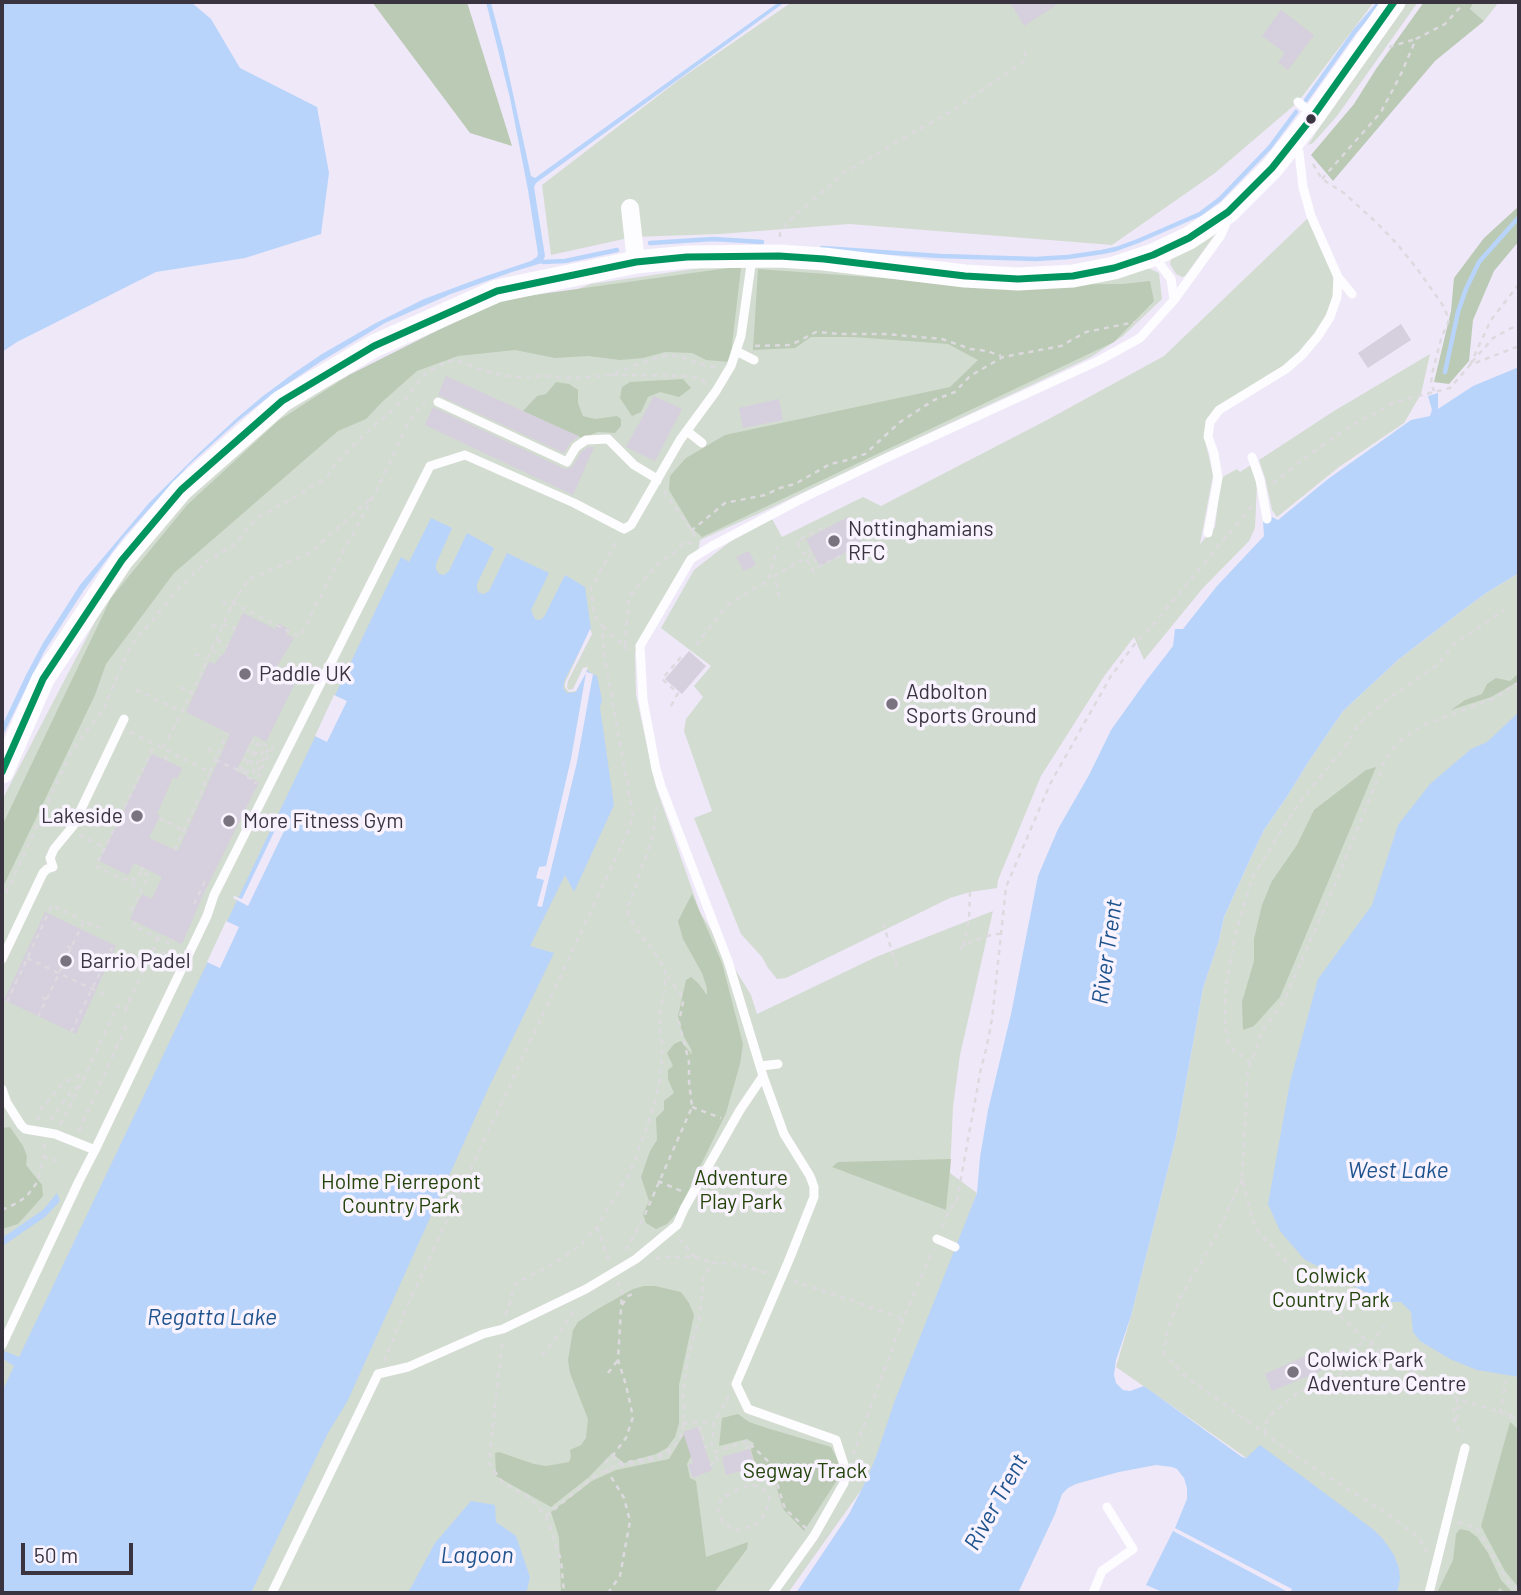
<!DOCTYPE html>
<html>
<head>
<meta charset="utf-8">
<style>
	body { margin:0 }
	#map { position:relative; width:1521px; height:1595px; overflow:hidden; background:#efe8f8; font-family:Barlow,sans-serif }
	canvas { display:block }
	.frame { position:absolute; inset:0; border:4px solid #39343f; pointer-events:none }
	.scale { position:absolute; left:21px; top:1543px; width:112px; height:32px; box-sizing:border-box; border:4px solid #39343f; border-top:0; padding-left:9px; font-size:21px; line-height:24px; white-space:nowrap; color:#39343f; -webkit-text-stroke:5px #f8f3fe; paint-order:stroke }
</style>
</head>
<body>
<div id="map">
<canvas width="1521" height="1595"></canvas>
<div class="frame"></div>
<div class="scale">50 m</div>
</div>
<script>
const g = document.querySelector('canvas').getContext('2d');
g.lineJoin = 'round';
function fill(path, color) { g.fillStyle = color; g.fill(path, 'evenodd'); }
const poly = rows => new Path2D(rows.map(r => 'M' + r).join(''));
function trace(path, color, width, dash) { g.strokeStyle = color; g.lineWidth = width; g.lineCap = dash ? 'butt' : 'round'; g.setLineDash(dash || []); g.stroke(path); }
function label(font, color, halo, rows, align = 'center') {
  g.font = font + ' Barlow,sans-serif'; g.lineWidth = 7; g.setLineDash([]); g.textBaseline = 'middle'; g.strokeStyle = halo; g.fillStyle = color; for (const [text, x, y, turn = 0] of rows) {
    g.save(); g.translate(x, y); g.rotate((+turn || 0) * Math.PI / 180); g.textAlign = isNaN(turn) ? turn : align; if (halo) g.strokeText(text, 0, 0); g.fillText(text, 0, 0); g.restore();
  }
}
fill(poly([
	[792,2,1374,2,1298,102,1215,173,1112,245,849,224,720,234,633,237,551,255,542,185,680,79],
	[1401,2,1418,2,1337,116,1313,143,1308,145],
	[1474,2,1499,2,1484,21,1470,9],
	[1308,218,1333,272,1333,299,1321,326,1306,346,1283,367,1218,408,1205,440,1213,475,1200,544,1215,527,1221,478,1237,469,1240,472,1251,465,1257,485,1255,528,1249,541,1203,588,1144,660,1134,637,1105,675,1041,776,998,880,997,888,970,892,950,898,786,978,777,979,768,968,762,957,741,934,694,818,712,811,684,731,686,719,703,697,694,686,711,666,661,628,694,570,736,537,772,519,782,537,863,497,881,506,1047,420,1164,356],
	[1217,232,1185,276,1182,277,1176,274,1170,264,1171,259],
	[817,264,972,284,1146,267,1159,273,1162,299,1123,336,1091,357,878,457,760,513,700,540,698,552,683,565,635,652,636,695,656,787,700,912,751,995,757,1014,876,957,993,911,960,1055,953,1107,950,1173,977,1193,874,1472,788,1593,2,1593,2,800,136,543,297,396,591,284,721,265],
	[1430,354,1421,394,1404,423,1339,467,1277,517,1272,510,1265,478,1259,460,1334,411],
	[1519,573,1519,1593,1342,1593,1367,1542,1116,1367,1131,1316,1176,1137,1203,988,1219,940,1224,917,1252,855,1264,830,1288,795,1309,761,1343,711,1399,659,1459,613,1486,593]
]), '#d3dcd1');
fill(poly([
	[372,2,467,2,512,146,470,133],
	[1424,2,1474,2,1470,9,1484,21,1435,61,1333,181,1311,155,1354,104,1376,69],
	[1519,206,1519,241,1494,271,1473,320,1469,361,1449,384,1434,382,1451,311,1454,278,1484,238],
	[728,268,741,268,730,362,706,360,692,353,665,352,643,358,620,360,588,356,555,358,515,350,458,356,417,371,382,402,366,419,338,431,174,573,106,664,95,695,2,889,2,826,111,598,187,505,278,421,349,375,498,300],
	[758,269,979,285,1123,284,1150,281,1154,301,1114,342,702,537,692,528,669,490,670,476,686,458,725,435,950,387,978,360,948,344,853,337,811,337,795,348,753,350],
	[683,379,691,388,679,397,660,392,648,397,641,412,632,416,620,398,622,387,630,382],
	[556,382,569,384,578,390,578,403,583,416,595,419,617,416,621,419,621,426,615,433,598,432,582,438,523,411,537,396,546,394],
	[1519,673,1519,681,1491,697,1451,710,1465,700,1482,694,1487,684,1496,678,1510,681],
	[1376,767,1280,997,1254,1026,1243,1030,1242,1002,1254,961,1254,939,1262,905,1272,881,1297,845,1314,810,1366,770],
	[692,894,722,963,743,1044,740,1064,726,1113,678,1212,667,1224,656,1229,646,1223,643,1214,649,1201,641,1177,650,1151,657,1140,656,1118,664,1110,664,1101,674,1093,668,1079,668,1070,673,1066,667,1053,674,1044,681,1041,692,1055,691,1049,683,1035,678,1016,686,980,691,977,698,983,707,995,707,988,702,973,683,939,678,921],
	[10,1127,23,1146,27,1156,26,1165,42,1185,43,1196,18,1224,2,1229,2,1128],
	[951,1159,946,1210,832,1167,838,1162],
	[644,1286,655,1286,681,1292,689,1303,694,1315,679,1385,679,1423,675,1437,667,1448,656,1454,624,1463,612,1453,589,1477,551,1507,496,1476,495,1453,499,1452,534,1464,546,1466,569,1462,571,1457,570,1450,581,1445,586,1438,588,1419,570,1373,568,1360,573,1330,578,1322,596,1310,633,1289],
	[738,1414,749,1422,770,1429,831,1447,843,1471,804,1531,783,1509,770,1465,756,1467,751,1450,754,1443,747,1439,719,1446,722,1418],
	[1510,1422,1519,1430,1519,1588,1505,1571,1481,1526],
	[686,1431,691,1456,687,1464,690,1478,696,1481,706,1557,748,1542,747,1549,714,1593,561,1593,559,1537,551,1512,592,1481,616,1470,669,1459],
	[1460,1529,1469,1531,1477,1537,1488,1553,1501,1580,1513,1593,1505,1593,1500,1588,1496,1593,1437,1593,1453,1560,1456,1534]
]), '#bbcab4');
fill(poly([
	[2,2,191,2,211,19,240,68,317,107,329,173,321,234,245,258,156,272,17,342,2,352],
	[486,2,491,3,503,48,531,176,535,178,779,2,785,2,536,183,534,187,545,256,542,263,512,272,451,294,385,323,320,362,271,395,237,422,188,466,123,538,84,590,44,652,2,737,2,726,26,675,43,643,80,585,149,503,199,453,238,417,263,396,294,373,322,354,374,324,424,299,483,277,531,261,537,257,538,254,528,190,510,98],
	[1519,367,1519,573,1486,593,1459,613,1399,659,1343,711,1309,761,1288,795,1264,830,1252,855,1224,917,1219,940,1203,988,1176,1137,1131,1316,1116,1360,1114,1375,1116,1383,1123,1390,1130,1391,1144,1386,1242,1457,1246,1458,1260,1445,1342,1506,1375,1531,1383,1539,1394,1555,1399,1568,1400,1579,1397,1593,1165,1593,1146,1585,1173,1531,1290,1593,1292,1589,1175,1528,1187,1499,1187,1488,1184,1478,1177,1469,1172,1467,1156,1465,1119,1472,1076,1484,1068,1488,1062,1494,1055,1514,1018,1593,796,1593,849,1514,867,1479,877,1454,895,1400,977,1193,980,1157,988,1110,1011,1014,1038,876,1058,829,1089,775,1111,730,1146,681,1173,646,1175,629,1183,629,1217,586,1264,536,1263,521,1272,517,1278,520,1328,479,1411,420,1430,416,1432,410,1428,396,1438,393,1438,409,1473,386],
	[431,518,452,528,436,564,436,569,439,574,444,575,449,571,467,533,494,548,477,584,477,589,479,593,484,594,489,591,507,553,549,573,531,610,535,619,540,620,544,617,565,575,585,587,591,629,565,679,563,688,567,693,576,692,586,670,597,676,602,700,600,707,614,805,574,892,565,875,530,946,554,953,489,1087,348,1400,328,1433,251,1593,2,1593,2,1392,14,1366,2,1358,2,1350,19,1357,401,557,409,562],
	[1519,712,1519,1377,1477,1370,1450,1359,1420,1341,1413,1332,1411,1312,1401,1302,1377,1302,1367,1293,1304,1259,1280,1231,1268,1204,1290,1082,1318,979,1372,905,1398,825,1430,784,1471,749,1487,742],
	[57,1193,60,1201,45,1217,4,1245,2,1249,2,1238,43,1210],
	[471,1501,495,1505,496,1522,516,1536,530,1577,527,1590,524,1593,408,1593,435,1543]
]), '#b9d4fb');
fill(poly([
	[590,629,592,634,568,681,567,687,569,690,573,689,583,668,588,667,586,672,593,674,577,762,542,907,537,906,544,880,536,878,539,867,546,866,571,759,586,673,576,691,569,692,565,687,565,683],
	[334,695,347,701,327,742,315,736],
	[272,818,287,825,248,906,233,898,234,896,242,899,277,826,270,822],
	[226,921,239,927,220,968,207,962]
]), '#efe8f8');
trace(poly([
	[1306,100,1355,31,1380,2],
	[650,243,713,239,762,242],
	[822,248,940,256,1036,259,1068,257,1102,252,1116,249,1138,241,1200,214,1220,199,1270,147,1296,112],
	[543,262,565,261,617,250],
	[1445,372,1458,312,1466,289,1479,262,1519,217]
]), '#b9d4fb', 4.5);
fill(poly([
	[1010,2,1061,2,1024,26],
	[1281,10,1314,35,1288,70,1278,62,1285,53,1262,36],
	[1401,324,1411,340,1368,368,1358,353],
	[446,376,558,427,579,436,570,443,564,453,438,395],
	[654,396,682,409,655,461,626,447],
	[779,399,783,420,743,428,739,408],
	[433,407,565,469,570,468,573,466,581,452,588,447,594,447,573,495,425,425],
	[848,517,862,544,820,566,806,539],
	[749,551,756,565,744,571,736,557],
	[243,613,275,629,278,623,290,630,286,634,294,638,276,668,297,679,266,742,254,735,236,771,259,782,203,895,182,944,130,919,142,894,152,899,162,877,134,863,128,875,99,861,152,754,182,768,177,779,173,777,157,814,160,816,149,838,178,851,230,734,186,712,209,662,215,664,219,657,224,654],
	[689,651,706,666,682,694,665,679],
	[45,912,116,946,76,1034,4,1000],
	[1319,1350,1327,1368,1272,1391,1265,1374],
	[698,1427,712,1470,693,1478,688,1465,693,1463,683,1432],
	[750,1449,755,1467,726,1475,722,1457]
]), '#d6cfdd');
trace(poly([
	[1389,47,1416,39],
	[1313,164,1322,179,1344,193,1378,224,1398,245,1418,270,1444,307,1449,320,1441,339,1433,370,1431,383,1434,391],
	[1322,179,1381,112,1401,74,1416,39,1445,24,1465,2],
	[780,237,780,233,791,219,845,172,958,107,1025,61,1025,51],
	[755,346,791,345,816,332,841,334,885,334,942,339,971,349,987,351,1001,356],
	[1472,362,1493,338,1519,324],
	[1470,365,1491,320,1519,284],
	[612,375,692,376,709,384],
	[1273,483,1313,452,1344,430,1366,418,1395,402,1450,388,1470,365,1519,346],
	[664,491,698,540],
	[691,531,725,503,765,495,780,488,795,484,830,464,844,461,865,454,900,422,934,400,955,392,970,376,1003,357,1061,346,1086,332,1140,321],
	[809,549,818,567,858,547],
	[814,573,797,541,826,526],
	[779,597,775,575,812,555],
	[222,602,232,607],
	[233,603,248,580,311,552,372,497],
	[211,624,221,630],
	[223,624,236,629],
	[603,626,614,638,625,645,627,650],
	[217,640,228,646],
	[625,645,629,597,660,561,674,553,684,542,694,544],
	[696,645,726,606,764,583,770,576,777,547],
	[212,650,221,656],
	[195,654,207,660],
	[1519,682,1495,698,1421,726,1398,742,1385,760,1337,880,1284,1001,1264,1028,1248,1069,1242,1179,1255,1228,1303,1280,1370,1344,1382,1353,1458,1399,1508,1415,1519,1422],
	[180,687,192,693],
	[136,690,181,711],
	[671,706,678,693,662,679,681,657,682,659],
	[130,732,210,772,227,733],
	[163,748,192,693,233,603,300,637,343,552,374,495,409,421,422,404,426,402],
	[208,748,217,755],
	[165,760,169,751],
	[215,760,249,775,247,777,256,782,255,784],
	[241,770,243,771,258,742,261,743],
	[239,771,255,737],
	[246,774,261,743],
	[261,776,258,775,273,748,269,747,256,774,253,772,266,745,262,744],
	[159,818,187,832],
	[79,835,104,847],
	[175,850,210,772],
	[141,871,137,880,129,878,124,880,96,866,155,744],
	[133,887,137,880],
	[2,902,71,752,104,708,130,647,180,587,207,561,234,545,256,519,327,478,336,463,365,434,407,397,427,372,446,362,457,360,484,371,513,377,544,376,576,378,612,375,633,366,662,356,679,356,708,367,717,367],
	[194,904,205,881],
	[131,911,149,875,141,871,143,867],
	[136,922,133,925,158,938,171,944,173,939],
	[883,923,897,967],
	[158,938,153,949,173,956],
	[67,946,75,950],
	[963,946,969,920,970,892],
	[959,949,975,940,994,934,1001,934],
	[27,958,109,997],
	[42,997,51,1002],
	[7,1002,52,905,84,921],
	[38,1017,84,921,105,930],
	[71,1032,112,948],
	[1251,1063,1229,1046,1225,1024,1225,993,1235,935,1253,876,1297,806,1346,745,1358,725,1381,704,1437,665,1454,644,1504,610],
	[692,1107,721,1118],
	[38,1120,39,1111,63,1083,85,1073],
	[50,1120,73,1089,79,1087],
	[60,1125,84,1079,117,1006,125,1010,153,949],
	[79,1131,126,1026],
	[43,1157,58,1161],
	[1242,1179,1216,1236,1180,1298,1167,1331,1164,1354,1184,1375,1265,1434,1320,1472,1383,1511,1418,1537,1427,1552],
	[658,1181,681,1191],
	[2,1210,17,1203,27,1196,38,1181,45,1149,44,1144],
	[597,1227,610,1263],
	[942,1227,949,1211,957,1200,981,1068,986,1050,992,1019,1006,887,1050,784,1111,676,1137,641,1150,628,1252,506],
	[679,1239,695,1257],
	[626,1250,642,1221,692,1107,689,1081,689,1062,679,1022,683,1002,680,993,666,974],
	[655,1259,665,1257,695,1257,713,1263],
	[793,1281,851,1300,903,1319],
	[622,1305,628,1296,635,1293],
	[506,1315,515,1284,563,1258,582,1243,597,1227,629,1174,638,1152,656,1099,661,1072,662,1047,659,1015,665,987,665,972,660,960,634,926,627,910,653,836,656,807],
	[502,1343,489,1463,503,1483,529,1497,546,1516,561,1560,564,1593],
	[1370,1344,1385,1326],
	[542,1356,564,1326,574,1310],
	[1330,1357,1367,1341],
	[384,1361,403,1315,629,829,633,816,604,654,602,625,594,616,591,588,618,539],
	[608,1373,618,1360],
	[729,1396,714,1422,712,1446,715,1452,745,1442,750,1444,749,1447,742,1449,742,1451],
	[1458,1399,1452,1415,1462,1438],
	[1500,1413,1506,1381],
	[1508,1415,1519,1414],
	[1456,1420,1458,1407,1464,1401],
	[683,1424,684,1423,714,1422],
	[699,1426,706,1447,704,1447],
	[1265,1434,1265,1425,1272,1414,1298,1392,1370,1361,1381,1354],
	[750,1444,771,1464,785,1509,807,1529],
	[613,1455,617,1463,622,1463,649,1458,662,1454,670,1448],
	[853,1455,903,1319,933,1249],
	[710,1465,718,1462,715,1452],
	[753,1485,764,1489,770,1501,765,1514,756,1525,734,1531,722,1521,718,1509,721,1498,741,1488,753,1485],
	[546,1516,595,1476,615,1466,648,1461,668,1454,680,1439,684,1423,683,1392,688,1357,700,1315,704,1275,714,1263,737,1264,770,1274],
	[1458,1522,1477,1528,1509,1583,1519,1590],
	[608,1593,620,1576,630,1521,624,1498,607,1470,606,1461,610,1459,626,1438,633,1417,626,1385,618,1360,622,1292,618,1282]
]), '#dcdadf', 2.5, [5, 5]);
trace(poly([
	[1298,102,1312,114],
	[1153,255,1171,279,1174,300],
	[1338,277,1352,294],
	[735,353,740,353,754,360],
	[438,402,567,462,576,447,586,440,608,439,634,465,654,477,657,481],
	[687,431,702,443],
	[1252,457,1260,480,1267,519],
	[1208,533,1218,478,1214,453,1208,437,1210,422,1219,410,1286,369,1302,355,1318,336,1330,317,1337,297,1338,277,1311,216,1303,187,1299,152,1292,145],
	[2,959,43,873,47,869,53,867,50,858,54,849,73,826,124,719],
	[761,1066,778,1064],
	[2,1089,7,1103,21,1125,25,1129,55,1134,95,1150],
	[937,1239,955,1247],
	[2,1345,79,1181,95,1150,207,916,214,895,430,466,465,455,574,503,624,529,631,525,680,440,716,391,731,366,741,336,752,258],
	[272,1593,378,1374,408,1367,483,1334,503,1329,586,1289,636,1259,677,1225,684,1209,740,1110,763,1076],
	[773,1593,814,1536,844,1483,846,1471,836,1440,748,1409,736,1384,789,1260,814,1197,814,1187,810,1176,784,1134,763,1076,728,961,661,786,656,769,643,700,640,646,691,559,712,546,805,497,884,459,1100,360,1140,338,1174,300,1221,235,1225,226,1227,217],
	[1093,1593,1102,1571,1133,1549,1107,1507],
	[1429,1593,1465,1448]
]), '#fdfcfe', 9);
trace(poly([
	[630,208,636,262]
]), '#fdfcfe', 18);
trace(poly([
	[2,772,43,679,122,560,181,490,282,401,374,346,497,291,636,262,687,257,779,256,824,259,965,276,1018,279,1073,276,1114,268,1153,255,1189,238,1228,212,1272,168,1314,115,1394,2]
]), '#fdfcfe', 23);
trace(poly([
	[2,772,43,679,122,560,181,490,282,401,374,346,497,291,636,262,687,257,779,256,824,259,965,276,1018,279,1073,276,1114,268,1153,255,1189,238,1228,212,1272,168,1314,115,1394,2]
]), '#00945e', 7);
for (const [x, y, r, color] of [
	[1311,119,6,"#39343f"],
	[834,541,7,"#797380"],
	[245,674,7,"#797380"],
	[892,704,7,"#797380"],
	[137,816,7,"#797380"],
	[229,821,7,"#797380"],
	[66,961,7,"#797380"],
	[1293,1372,7,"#797380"]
]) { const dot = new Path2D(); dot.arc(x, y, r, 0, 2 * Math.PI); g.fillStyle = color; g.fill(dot); trace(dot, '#f8f3fe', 2.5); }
label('21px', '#39343f', '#f8f3fe', [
	["Nottinghamians",848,529],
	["RFC",848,553],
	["Paddle UK",259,674],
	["Adbolton",906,692],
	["Sports Ground",906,716],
	["Lakeside",123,816,"right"],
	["More Fitness Gym",243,821],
	["Barrio Padel",80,961],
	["Colwick Park",1307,1360],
	["Adventure Centre",1307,1384]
], 'left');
label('21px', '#24440c', '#f8f3fe', [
	["Adventure",741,1178],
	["Play Park",741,1202],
	["Holme Pierrepont",401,1182],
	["Country Park",401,1206],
	["Colwick",1331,1276],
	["Country Park",1331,1300],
	["Segway Track",805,1471]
]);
label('italic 23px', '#1e538e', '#f8f3fe', [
	["River Trent",1107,952,-82],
	["West Lake",1398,1170],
	["Regatta Lake",212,1317],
	["River Trent",996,1502,-61],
	["Lagoon",477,1555]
]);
</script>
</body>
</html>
